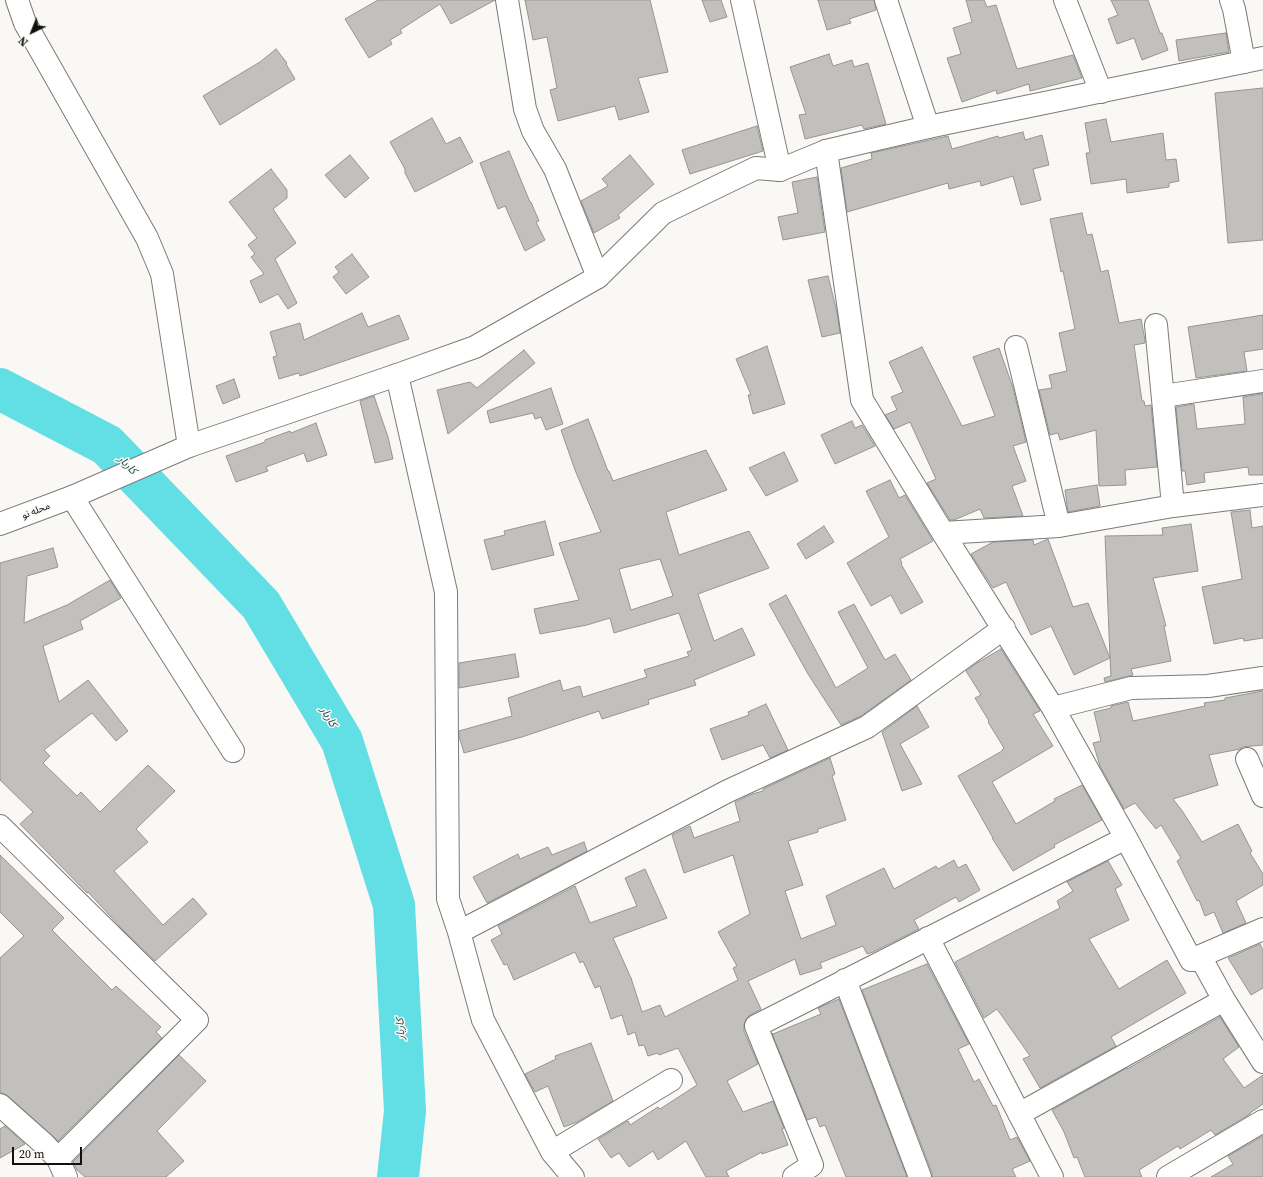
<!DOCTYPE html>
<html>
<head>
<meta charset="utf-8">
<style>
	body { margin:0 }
	#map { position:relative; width:1263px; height:1177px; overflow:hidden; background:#faf8f5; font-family:"Source Serif 4",serif }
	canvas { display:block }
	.north { position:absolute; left:12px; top:12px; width:40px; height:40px; -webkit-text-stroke:3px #faf8f5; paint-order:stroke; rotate:223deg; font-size:11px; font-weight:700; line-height:16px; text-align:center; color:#11100f }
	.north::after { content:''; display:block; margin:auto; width:14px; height:18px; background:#11100f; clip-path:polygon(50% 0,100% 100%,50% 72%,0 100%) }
	.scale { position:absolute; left:12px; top:1147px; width:70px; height:18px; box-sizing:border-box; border:2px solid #11100f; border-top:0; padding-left:5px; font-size:12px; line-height:14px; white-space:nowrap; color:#11100f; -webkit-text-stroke:3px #faf8f5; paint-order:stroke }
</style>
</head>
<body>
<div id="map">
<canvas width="1263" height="1177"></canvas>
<div class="north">N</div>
<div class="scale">20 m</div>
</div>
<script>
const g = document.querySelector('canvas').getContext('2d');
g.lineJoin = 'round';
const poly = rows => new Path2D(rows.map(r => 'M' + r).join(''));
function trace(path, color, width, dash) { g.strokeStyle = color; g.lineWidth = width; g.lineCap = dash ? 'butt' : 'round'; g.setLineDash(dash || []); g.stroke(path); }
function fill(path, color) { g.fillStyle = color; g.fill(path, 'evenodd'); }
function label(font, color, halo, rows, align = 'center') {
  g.font = font + ' "Source Serif 4","Noto Sans Arabic",serif'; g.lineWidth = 3; g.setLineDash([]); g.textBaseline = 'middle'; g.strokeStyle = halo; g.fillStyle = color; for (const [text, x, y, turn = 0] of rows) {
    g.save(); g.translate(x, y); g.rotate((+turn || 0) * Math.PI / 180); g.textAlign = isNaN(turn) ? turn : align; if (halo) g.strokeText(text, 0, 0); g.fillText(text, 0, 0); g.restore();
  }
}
trace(poly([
	[0,389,107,445,261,605,342,741,394,905,405,1111,398,1177]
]), '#62dfe5', 42);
const building = poly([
	[378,0,495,0,451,24,440,4,400,30,402,33,390,40,392,44,369,58,345,19,378,0],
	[525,0,650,0,668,72,638,78,649,112,619,120,615,106,558,121,550,90,557,88,547,37,533,40,525,0],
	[702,0,721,0,727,17,710,22,702,0],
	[818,0,874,0,876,10,849,19,851,23,827,30,818,0],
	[966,0,984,0,987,7,996,5,1017,69,1073,55,1082,78,1030,91,1029,84,997,94,996,90,962,102,947,58,961,54,953,28,972,22,966,0],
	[1111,0,1148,0,1160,33,1162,33,1168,50,1142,60,1134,38,1117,44,1108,19,1118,15,1111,0],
	[1226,33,1229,52,1179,61,1176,40,1226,33],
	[276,49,287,63,286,64,295,79,220,125,203,96,260,62,276,49],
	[829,54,833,66,852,60,854,67,868,63,886,124,864,129,862,125,805,139,799,115,806,114,790,67,829,54],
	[1263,88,1263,240,1228,243,1215,93,1263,88],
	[432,118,446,144,460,137,473,162,415,192,405,173,405,169,390,142,432,118],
	[1106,119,1111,142,1163,133,1166,160,1176,159,1179,181,1169,183,1169,187,1127,193,1126,179,1091,184,1086,153,1090,153,1085,123,1106,119],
	[757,126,763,151,690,174,682,150,757,126],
	[1023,132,1025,140,1042,135,1049,165,1033,169,1041,200,1021,205,1013,176,981,186,980,181,949,189,948,183,847,212,841,168,872,159,871,153,948,136,952,149,998,136,999,138,1023,132],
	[509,151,530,202,531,202,539,221,536,222,545,240,525,251,505,206,498,209,480,163,509,151],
	[350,155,369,178,345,198,325,175,350,155],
	[630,155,654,184,618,215,620,218,594,233,581,201,608,186,602,179,630,155],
	[271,169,287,190,287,198,273,209,296,243,275,259,297,303,288,309,278,294,260,303,250,281,264,274,251,257,255,254,248,245,257,238,229,202,271,169],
	[817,177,825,232,783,240,778,217,798,213,792,182,817,177],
	[1082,213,1087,235,1092,234,1101,272,1108,270,1119,323,1141,319,1145,340,1145,343,1134,345,1142,401,1144,401,1145,406,1151,405,1157,467,1125,470,1126,485,1099,486,1096,430,1060,440,1058,433,1050,435,1039,390,1052,388,1049,375,1067,371,1059,333,1075,329,1063,271,1061,272,1050,219,1082,213],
	[352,254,369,277,346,294,333,277,339,272,335,267,352,254],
	[828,276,837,312,840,333,822,337,808,280,828,276],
	[362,313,368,327,399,315,409,339,300,376,299,373,279,379,273,357,277,356,270,332,300,323,304,340,362,313],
	[1263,315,1263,349,1244,352,1247,371,1196,378,1188,327,1263,315],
	[767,346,785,404,753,414,748,395,751,395,736,359,767,346],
	[922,347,962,426,995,416,973,357,999,348,1013,388,1026,442,1013,446,1026,481,1012,486,1023,516,984,518,980,509,954,520,950,520,927,483,936,479,910,422,894,429,885,415,897,410,891,397,903,392,889,362,922,347],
	[524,350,535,363,448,434,437,390,470,382,477,388,524,350],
	[234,379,240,397,223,404,216,386,234,379],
	[551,388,563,424,546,430,541,417,535,419,533,413,490,423,487,411,551,388],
	[1263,394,1263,475,1249,475,1248,467,1220,471,1204,473,1205,482,1187,485,1185,471,1182,471,1176,407,1194,404,1197,429,1245,424,1243,397,1263,394],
	[374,396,388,437,393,459,375,463,360,401,374,396],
	[588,419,608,471,609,471,613,481,706,450,727,490,666,512,679,555,749,531,769,568,698,594,714,641,742,628,755,655,694,680,696,685,648,700,649,704,602,719,599,711,522,737,464,753,459,736,459,731,512,716,508,698,560,680,563,691,580,686,583,697,647,677,644,670,689,656,687,652,692,650,679,613,614,633,610,618,587,625,540,634,534,609,579,600,559,543,601,532,575,470,561,430,588,419],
	[660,559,673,596,631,610,619,569,660,559],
	[852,421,855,428,862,425,875,446,835,464,821,435,852,421],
	[316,423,327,455,307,462,304,453,266,467,268,471,236,482,226,456,265,442,265,440,290,431,291,433,316,423],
	[784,452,798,481,766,496,749,468,784,452],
	[890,480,899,498,905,495,933,541,900,559,902,563,901,564,923,602,901,614,891,595,871,606,847,563,889,537,866,491,890,480],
	[1097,485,1100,506,1068,512,1065,490,1097,485],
	[1250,510,1252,528,1263,526,1263,638,1244,641,1243,638,1214,644,1202,587,1242,579,1231,512,1250,510],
	[545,521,554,555,492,570,484,540,505,535,504,531,545,521],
	[1191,524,1198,571,1153,578,1166,626,1164,626,1171,661,1131,669,1133,675,1105,682,1104,678,1111,676,1110,658,1074,675,1051,626,1031,635,1006,582,993,588,971,554,993,542,1033,540,1034,545,1048,539,1073,607,1088,603,1110,658,1105,536,1163,535,1162,528,1191,524],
	[824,526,834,542,806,559,797,544,824,526],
	[53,548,58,567,27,576,24,623,67,605,110,580,121,598,80,621,83,629,43,646,59,702,88,680,128,731,116,741,92,713,44,750,50,756,43,763,77,796,81,792,100,812,148,765,175,791,136,829,148,842,114,871,163,925,193,898,207,914,155,961,124,931,88,892,87,893,20,824,33,812,0,780,0,563,53,548],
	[786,595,836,688,868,668,838,612,854,604,885,660,895,654,911,680,861,716,841,725,808,674,769,604,786,595],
	[1001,649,1040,711,1033,714,1053,746,992,782,1016,824,1055,801,1054,799,1082,785,1102,820,1054,845,1055,847,1013,871,992,838,993,838,958,776,1002,751,1002,750,1004,748,988,722,989,721,975,698,981,695,966,671,977,663,1001,649],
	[515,654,519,677,459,688,459,663,515,654],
	[1263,691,1263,745,1242,747,1240,749,1209,755,1218,785,1173,799,1183,812,1202,842,1238,824,1252,851,1250,853,1263,874,1263,885,1236,901,1246,923,1223,933,1214,912,1205,916,1199,900,1197,901,1177,861,1181,858,1161,825,1156,829,1135,803,1124,809,1100,766,1093,743,1101,741,1094,712,1111,708,1111,706,1128,702,1133,721,1205,706,1204,703,1225,700,1225,698,1263,691],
	[766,704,788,750,770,758,763,745,722,760,710,729,749,715,748,712,766,704],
	[917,706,929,727,900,744,922,784,902,791,882,732,917,706],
	[830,758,835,774,832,776,846,820,818,829,818,832,788,841,803,885,785,891,801,939,836,925,826,896,884,868,894,889,936,866,938,869,954,860,958,868,966,864,980,890,959,902,956,897,914,920,919,929,873,952,867,954,863,946,820,963,822,968,800,975,795,959,748,981,761,1009,750,1015,746,1019,744,1025,744,1031,758,1064,727,1081,743,1112,773,1101,784,1128,782,1129,788,1145,762,1154,762,1152,726,1171,729,1177,706,1177,686,1141,658,1160,653,1151,629,1167,619,1153,611,1158,598,1139,628,1121,630,1125,658,1107,660,1109,697,1085,678,1048,659,1055,658,1053,648,1056,644,1045,639,1046,635,1032,628,1035,622,1015,611,1019,600,986,595,988,583,961,580,963,575,952,514,980,507,964,504,965,491,940,502,934,498,926,575,886,590,923,637,906,625,878,645,869,667,918,613,938,631,978,642,1012,660,1005,665,1017,738,980,733,968,737,966,718,932,750,914,733,855,684,873,672,835,690,826,694,838,740,821,735,802,752,794,763,791,763,789,830,758],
	[584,842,587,851,487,903,473,877,518,854,520,859,548,847,552,855,584,842],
	[0,855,64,918,52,930,112,990,116,986,161,1027,156,1032,162,1038,58,1141,8,1096,0,1092,0,958,24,936,0,912,0,855],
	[1108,861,1122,885,1115,889,1129,920,1089,939,1119,989,1167,960,1186,993,1111,1037,1116,1046,1040,1088,1023,1059,1030,1056,997,1009,984,1018,955,962,1060,908,1057,901,1073,891,1067,882,1108,861],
	[1260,944,1263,950,1263,988,1251,995,1228,958,1260,944],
	[927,964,969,1044,958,1049,974,1082,979,1079,993,1106,996,1105,1010,1140,1017,1137,1030,1161,1012,1169,1016,1177,932,1177,932,1173,862,990,927,964],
	[839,999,907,1177,846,1177,825,1125,820,1127,816,1117,807,1120,772,1033,773,1034,821,1014,818,1008,839,999],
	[1220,1017,1239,1047,1223,1059,1244,1088,1263,1075,1263,1104,1250,1113,1250,1114,1215,1135,1211,1130,1180,1149,1178,1146,1139,1170,1142,1177,1085,1177,1077,1157,1074,1158,1064,1132,1052,1110,1127,1068,1127,1069,1220,1017],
	[591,1043,613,1101,577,1122,564,1127,548,1086,535,1092,525,1074,556,1059,555,1056,591,1043],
	[179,1055,206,1081,157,1131,184,1161,166,1177,85,1177,77,1170,73,1162,179,1055],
	[5,1126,25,1144,0,1158,0,1129,5,1126],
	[1263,1136,1263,1177,1211,1177,1233,1164,1228,1156,1263,1136]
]);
fill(building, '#c2c0bd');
trace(building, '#979592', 1);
const street = poly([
	[17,0,25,23,147,238,162,274,189,446],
	[507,0,525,109,533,131,555,169,598,277],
	[742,0,780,170],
	[886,0,928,127],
	[1065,0,1101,92],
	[1231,0,1234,9,1244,62],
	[826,151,862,400,943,533,1053,708,1126,838,1191,960,1202,960,1224,1000,1263,1062],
	[1156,325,1173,506],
	[1016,347,1059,526],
	[397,375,446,592,448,899,459,932,483,1020,552,1152,573,1177],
	[1163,396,1263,381],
	[72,497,233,751],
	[943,533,1059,526,1173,506,1263,495],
	[1053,708,1131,688,1208,686,1263,678],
	[1247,759,1263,796],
	[0,826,197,1020,58,1159],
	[459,932,728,791,867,727,1004,628],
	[928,938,1052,1177],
	[1191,960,1263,929],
	[845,980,920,1177],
	[0,1105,44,1144,58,1159,66,1177],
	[1019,1114,1224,1000],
	[552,1152,671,1080],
	[794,1177,812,1165,756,1026,1126,838],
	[1168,1177,1263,1121]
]);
const secondary = poly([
	[0,524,72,497,189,446,397,375,475,347,598,277,663,213,756,168,780,170,826,151,928,127,1263,58]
]);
trace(street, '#7c7a78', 24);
trace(secondary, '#7c7a78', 24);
trace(street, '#fff', 22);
trace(secondary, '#fff', 22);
label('10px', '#11100f', '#faf8f5', [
	["محله نو",36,511,-21]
]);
label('italic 11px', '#144c4e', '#faf8f5', [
	["کاربار",127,465,46],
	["کاربار",328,717,59],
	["کاربار",401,1029,-93]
]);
</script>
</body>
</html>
